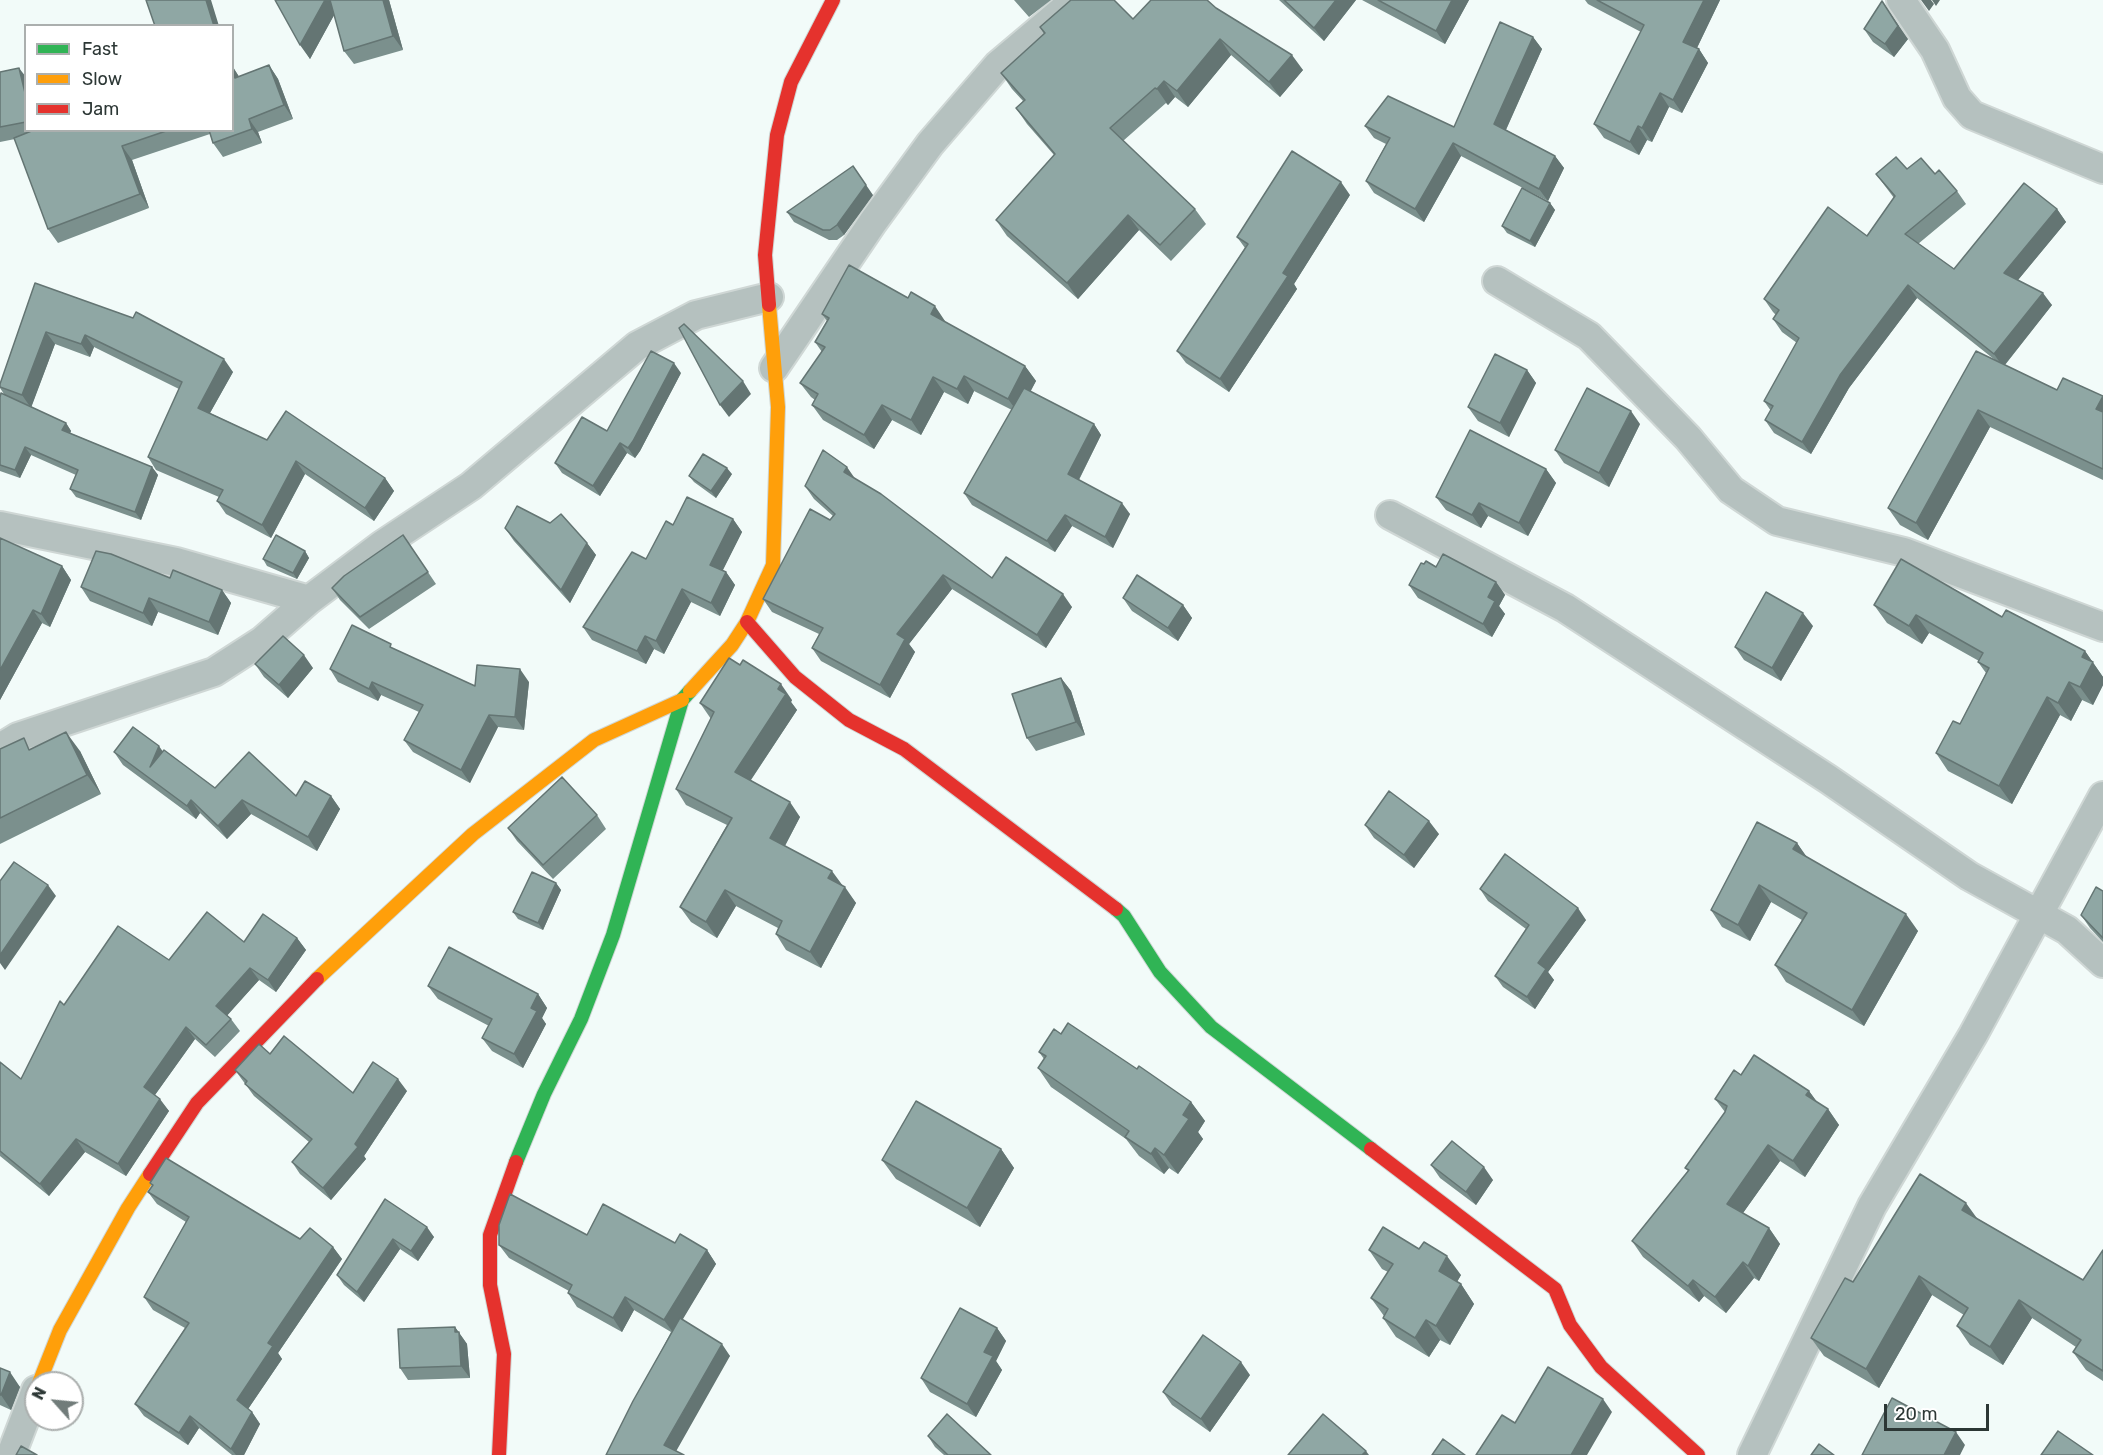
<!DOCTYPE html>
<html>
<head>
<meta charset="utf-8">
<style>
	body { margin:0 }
	#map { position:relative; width:2103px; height:1455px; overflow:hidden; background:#f2fbf9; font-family:Rubik,sans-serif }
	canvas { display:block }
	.legend { position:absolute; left:24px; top:24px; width:210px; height:108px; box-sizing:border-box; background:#fff; border:2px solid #abafae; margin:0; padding:8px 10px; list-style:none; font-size:18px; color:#2c3735 }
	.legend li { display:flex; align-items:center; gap:12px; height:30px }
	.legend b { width:30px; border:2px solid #abafae }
	.north { position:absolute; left:24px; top:1371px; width:60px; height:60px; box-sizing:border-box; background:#fff; border:2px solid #abafae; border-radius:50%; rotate:297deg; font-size:16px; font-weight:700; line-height:24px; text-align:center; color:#2c3735 }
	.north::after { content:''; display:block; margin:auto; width:21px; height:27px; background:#717c7a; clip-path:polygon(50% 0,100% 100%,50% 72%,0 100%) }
	.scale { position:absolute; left:1884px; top:1404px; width:105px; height:27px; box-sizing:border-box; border:3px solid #2c3735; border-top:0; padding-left:8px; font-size:18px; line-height:21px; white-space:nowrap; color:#2c3735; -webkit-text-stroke:4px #fff; paint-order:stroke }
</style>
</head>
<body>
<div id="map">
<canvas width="2103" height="1455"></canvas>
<ul class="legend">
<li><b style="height:8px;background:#30b455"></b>Fast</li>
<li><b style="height:8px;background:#ff9f0a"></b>Slow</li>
<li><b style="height:8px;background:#e5322d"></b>Jam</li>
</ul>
<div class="north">N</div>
<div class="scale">20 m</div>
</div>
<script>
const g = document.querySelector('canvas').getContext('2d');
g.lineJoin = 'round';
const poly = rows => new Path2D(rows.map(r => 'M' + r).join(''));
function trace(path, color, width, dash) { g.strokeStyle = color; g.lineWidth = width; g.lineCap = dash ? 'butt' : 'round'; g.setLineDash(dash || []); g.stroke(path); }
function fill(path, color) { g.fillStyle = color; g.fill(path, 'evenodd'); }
const street = poly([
	[1901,0,1935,50,1957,98,1972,115,2103,169],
	[1497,281,1589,336,1688,438,1731,490,1777,521,1904,552,2103,627],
	[774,368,873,222,930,144,998,65,1075,0],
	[1390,515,1565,608,1828,779,1969,876,2067,930,2103,963],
	[0,526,176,562,309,600],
	[0,748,18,737,214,672,262,641,309,600,382,545,471,486,637,346,696,315,769,297],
	[11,1455,36,1390],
	[1752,1455,1872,1206,1973,1035,2103,796]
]);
const fast = poly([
	[1116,909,1124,916,1160,972,1211,1027,1371,1149],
	[516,1162,544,1094,581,1019,613,935,682,700,690,691]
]);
const slow = poly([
	[690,691,732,645,747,622,773,565,778,407,769,305],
	[317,979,473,834,594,740,682,700],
	[39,1383,60,1330,128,1208,150,1174]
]);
const jam = poly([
	[769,305,765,255,777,135,791,82,833,0],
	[747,622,795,677,849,720,904,749,1116,909],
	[1371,1149,1555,1289,1570,1325,1601,1367,1698,1455],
	[150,1174,197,1103,317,979],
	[499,1455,504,1354,490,1285,490,1235,516,1162]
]);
trace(street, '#cfd7d5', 32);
trace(fast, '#cfd7d5', 16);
trace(slow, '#cfd7d5', 16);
trace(jam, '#cfd7d5', 16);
trace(street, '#b5c1bf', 28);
trace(fast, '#30b455', 14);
trace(slow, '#ff9f0a', 14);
trace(jam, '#e5322d', 14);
fill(poly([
	[275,0,389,0,403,50,354,64,344,51,334,15,310,59],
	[1014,0,1051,0,1029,17],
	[1279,0,1356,0,1324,41],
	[1362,0,1469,0,1445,44],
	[1585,0,1720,0,1697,48,1699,49,1708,63,1682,113,1669,107,1652,142,1647,140,1639,155,1604,138,1594,124,1641,32,1588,4],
	[1216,8,1303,70,1280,97,1231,55,1188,107,1175,97,1168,105,1166,103,1123,141,1195,209,1206,224,1171,261,1139,230,1078,299,1007,236,996,220,1054,155,1027,124,1016,108,1023,101,1012,89,1001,73,1044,34,1040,27,1133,19],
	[1864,29,1908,39,1894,57,1873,42],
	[1533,37,1542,49,1506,130,1555,156,1564,168,1548,201,1461,156,1424,222,1374,193,1366,181,1386,144,1374,138,1365,126,1454,127],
	[232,65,239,77,269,65,278,79,293,119,258,132,262,143,223,157,213,143,210,134,132,160,149,208,58,243,48,229,15,139,0,142,0,72,26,77,26,130,232,130],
	[1907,169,1935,174,1957,191,1966,204,1918,244,1954,269,2057,209,2066,222,2018,280,2052,305,2005,365,2057,390,2103,396,2103,480,1990,427,1928,540,1900,525,1888,508,1995,360,1917,298,1849,388,1811,454,1774,433,1765,420,1771,411,1764,401,1797,343,1782,332,1773,319,1776,315,1773,312,1764,299,1867,236,1894,198,1876,174],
	[873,195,844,235,837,240,829,240,794,222,787,212],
	[1350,195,1294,284,1297,289,1229,392,1186,363,1177,351,1245,248,1237,237],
	[1550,203,1555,210,1535,247,1507,233,1502,226],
	[35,283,233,372,210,413,267,440,385,478,394,491,374,521,305,474,271,538,226,514,217,501,219,497,156,470,148,457,179,389,94,347,90,357,55,344,31,407,66,423,71,431,70,433,152,467,158,475,141,520,76,497,70,489,76,475,31,455,20,478,0,471,0,397,4,394,0,388,0,384],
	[822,314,945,321,945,322,1025,366,1036,381,1030,391,1094,424,1101,435,1079,480,1130,514,1113,548,1072,526,1055,552,972,505,964,493,1012,410,974,391,968,404,944,392,921,435,892,420,874,449,823,420,812,405,815,400,811,397,800,383,822,352,815,342,827,321],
	[1527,370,1536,383,1509,437,1478,421,1468,407],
	[681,373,640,451,635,458,627,453,600,496,562,473,555,463,607,431],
	[1640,424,1609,487,1564,463,1555,450],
	[1546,469,1556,483,1528,536,1488,516,1481,528,1446,510,1436,497],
	[732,474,716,498,694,482,689,476],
	[854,478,992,578,1072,607,1046,648,952,589,909,644,915,652,890,698,821,661,812,648,819,634,772,612,763,599,833,516,814,499,805,486],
	[733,519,742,532,722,571,726,572,735,585,720,616,691,602,664,654,654,649,646,664,592,640,583,627,646,559,673,525],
	[505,528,587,543,596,555,570,603,514,541],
	[403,535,436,584,369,629,340,600,332,588],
	[0,538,62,566,71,580,50,627,42,623,0,700],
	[305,551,309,558,297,579,267,566,263,559],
	[1424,564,1496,582,1505,595,1499,606,1505,614,1492,637,1418,598,1409,585],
	[170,578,222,590,231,603,218,635,158,612,152,626,90,601,81,587],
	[1123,598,1183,605,1192,618,1178,641,1132,611],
	[1874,605,2002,617,2085,651,2103,677,2103,685,2093,705,2082,700,2071,721,2060,715,2012,804,1948,771,1936,753,1960,724,1986,673,1978,662,1979,661,1929,633,1922,644,1887,623],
	[1813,626,1781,681,1744,660,1735,647],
	[394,649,475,686,529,682,524,730,498,727,470,783,413,752,404,740,419,712,381,695,378,701,338,682,330,669],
	[255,664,313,668,288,698,264,677],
	[1061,678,1071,691,1085,735,1036,751,1027,738],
	[792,700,791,702,797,710,751,780,800,817,785,846,842,885,856,903,821,968,786,950,776,934,778,928,736,906,717,938,691,922,680,907,727,825,686,805,676,789,711,719,700,703],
	[0,749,31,749,80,751,101,794,0,844],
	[114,752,163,752,215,788,296,796,331,796,340,809,317,851,251,814,227,839,200,813,196,819,123,765],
	[597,815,606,829,553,879,517,841,508,828],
	[1365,825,1439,834,1414,868,1374,838],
	[1797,843,1806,857,1918,931,1864,1026,1786,982,1775,965,1802,920,1771,902,1750,941,1722,927,1711,910],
	[556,883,561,890,543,930,518,919,513,912],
	[1480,889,1586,920,1548,972,1554,980,1535,1009,1503,987,1495,976,1526,929,1488,901],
	[2103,891,2103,942,2090,928,2081,915],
	[297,938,306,950,276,992,259,980,227,1015,231,1019,240,1031,215,1057,195,1039,155,1095,169,1111,126,1176,85,1152,49,1196,0,1156,0,1062,21,1079,64,1005,169,960,244,942],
	[428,986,538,994,547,1008,542,1018,546,1024,523,1068,492,1051,482,1038,489,1026,438,999],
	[1061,1034,1137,1069,1191,1102,1205,1121,1198,1132,1203,1139,1178,1174,1169,1168,1164,1174,1139,1156,1126,1139,1051,1087,1038,1068,1044,1059,1039,1052],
	[270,1054,353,1093,407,1091,364,1156,366,1159,331,1200,300,1174,292,1162,309,1142,254,1096,235,1070],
	[1741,1075,1809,1091,1817,1102,1828,1109,1839,1125,1805,1177,1780,1161,1743,1213,1769,1228,1780,1244,1759,1281,1754,1278,1726,1313,1704,1296,1699,1302,1643,1257,1632,1241,1688,1171,1685,1168,1725,1112,1715,1099],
	[1001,1149,1014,1168,980,1227,896,1179,882,1160],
	[1431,1165,1493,1180,1476,1205,1440,1178],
	[150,1183,300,1239,333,1247,342,1259,278,1353,282,1359,248,1409,252,1412,260,1424,244,1455,232,1455,199,1428,188,1445,144,1416,135,1404,185,1328,153,1310,144,1297,186,1222,157,1204,148,1192,152,1186],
	[385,1199,434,1237,418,1261,400,1249,364,1302,344,1285,337,1275],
	[1978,1219,2083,1280,2103,1250,2103,1381,2086,1370,2073,1352,2076,1347,2032,1318,2003,1365,1970,1345,1957,1326,1964,1315,1932,1295,1879,1388,1824,1356,1811,1338],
	[587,1235,675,1243,707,1250,716,1264,682,1319,730,1356,606,1455,671,1332,634,1310,622,1332,577,1307,568,1293,569,1291,509,1258,499,1245],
	[1369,1250,1461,1275,1457,1282,1461,1284,1474,1304,1450,1345,1440,1340,1429,1357,1396,1337,1383,1318,1384,1316,1371,1298,1388,1272,1382,1269],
	[455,1327,467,1344,470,1378,408,1380,400,1368],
	[997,1328,1006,1341,996,1361,1002,1370,976,1417,930,1392,921,1378],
	[0,1368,20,1387,11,1410,0,1405],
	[1250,1375,1210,1432,1172,1405,1163,1392],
	[928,1436,991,1455,944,1455,935,1447]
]), '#7b908d');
fill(poly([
	[206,0,211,0,219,26,214,26],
	[325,0,332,0,338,8,310,59,300,45],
	[383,0,389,0,403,50,393,36],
	[1336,0,1356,0,1324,41,1314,28],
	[1452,0,1469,0,1445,44,1436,31],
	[1704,0,1720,0,1693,56,1683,42],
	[1921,0,1931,0,1934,4,1929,11],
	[1932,0,1940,0,1936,6],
	[1882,1,1908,39,1894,57,1885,44],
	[1533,37,1542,49,1503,136,1494,124],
	[1220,39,1231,55,1188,107,1177,91],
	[1699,49,1708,63,1682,113,1673,100],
	[1292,55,1303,70,1280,97,1269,82],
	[232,65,234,69,240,78,235,78,232,73],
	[269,65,278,79,293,119,284,105],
	[19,68,26,77,26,97],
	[1164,81,1175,97,1168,105,1157,89],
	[1660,93,1669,107,1652,142,1642,128],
	[249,119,258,132,262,143,252,129],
	[1638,126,1647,140,1639,155,1630,142],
	[1453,143,1461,156,1424,222,1415,209],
	[122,146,132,160,149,208,140,194],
	[1555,156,1564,168,1548,201,1539,189],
	[853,166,873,195,844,235,837,225],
	[1341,182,1350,195,1294,284,1297,289,1229,392,1220,379,1283,273],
	[1550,203,1555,210,1535,247,1530,241],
	[2057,209,2066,222,2013,286,2004,273],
	[1128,215,1139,230,1078,299,1067,283],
	[1908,285,1917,298,1849,388,1811,454,1802,442,1840,375],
	[2043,293,2052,305,2003,367,1994,354],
	[935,306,945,321,941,328,931,314],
	[46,332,55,344,31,408,22,395],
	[85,335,94,347,90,357,81,344],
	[224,359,233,372,206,420,198,408],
	[674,363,681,373,640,451,635,458,628,448],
	[1025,366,1036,381,1019,414,1008,399],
	[1527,370,1536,383,1509,437,1500,423],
	[964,376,974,391,968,404,957,389],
	[933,377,944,392,921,435,911,420],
	[743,381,751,394,729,417,720,405],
	[2103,396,2103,419,2096,409],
	[882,405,892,420,874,449,864,435],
	[1978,410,1990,427,1928,540,1916,523],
	[1631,411,1640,424,1609,487,1599,473],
	[66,423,71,431,68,438,62,430],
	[1094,424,1101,435,1076,485,1068,474],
	[620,443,627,453,600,496,593,486],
	[25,447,31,455,20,478,15,470],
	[296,461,305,474,271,538,262,525],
	[152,467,158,475,141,520,135,512],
	[847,467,856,480,844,472],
	[727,468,732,474,716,498,711,491],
	[1546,469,1556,483,1528,536,1519,523],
	[385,478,394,491,374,521,365,508],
	[1122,503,1130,514,1113,548,1105,537],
	[1479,503,1488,516,1481,528,1472,515],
	[1065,515,1072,526,1055,552,1047,541],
	[733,519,742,532,719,578,710,565],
	[587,543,596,555,570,603,561,590],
	[305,551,309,558,297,579,293,573],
	[62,566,71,580,50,627,41,614],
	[726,572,735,585,720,616,711,603],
	[943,575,952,589,909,644,915,652,890,698,880,685,897,634],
	[1496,582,1505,595,1499,606,1505,614,1492,637,1483,624,1488,597],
	[682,589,691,602,664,654,656,641],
	[222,590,231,603,218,635,209,622],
	[1063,594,1072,607,1046,648,1037,635],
	[149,598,158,612,152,626,143,613],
	[1183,605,1192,618,1178,641,1168,628],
	[33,610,42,623,0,700,0,670],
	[1803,613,1813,626,1781,681,1772,668],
	[1916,615,1929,633,1922,644,1909,626],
	[645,636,654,649,646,664,637,651],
	[2085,651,2103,677,2103,685,2093,705,2080,687,2082,657],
	[304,655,313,668,288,698,279,685],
	[520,669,529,682,524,730,515,717],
	[1061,678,1071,691,1085,735,1076,722],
	[372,682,381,695,378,701,369,689],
	[2069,682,2082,700,2071,721,2058,703],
	[781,684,792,700,791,702,797,710,746,787,735,772],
	[2047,697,2060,715,2012,804,1999,786],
	[489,715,498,727,470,783,461,770],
	[66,732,80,751,101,794,87,775],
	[159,746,168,759,150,767],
	[331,796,340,809,317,851,308,837],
	[191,800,200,813,196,819,187,806],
	[242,800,251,814,227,839,218,826],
	[790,802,800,817,781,853,770,838],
	[1429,821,1439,834,1414,868,1404,855],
	[1797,843,1809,860,1793,849],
	[832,871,843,886,828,878],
	[556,883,561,890,543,930,538,923],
	[48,885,56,896,5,970,0,963,0,955],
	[1759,885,1771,902,1750,941,1738,925],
	[845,887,856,903,821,968,810,952],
	[725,890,736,906,717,938,706,922],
	[1578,908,1586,920,1548,972,1554,980,1535,1009,1527,997,1538,963],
	[1906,914,1918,931,1864,1026,1852,1010],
	[297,938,306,950,276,992,268,980],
	[250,968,259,980,225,1018,216,1006],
	[538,994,547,1008,542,1018,546,1024,523,1068,514,1054,531,1008],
	[186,1027,195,1039,152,1099,144,1087],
	[398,1079,407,1091,364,1156,366,1159,331,1200,323,1188,355,1144],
	[1809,1091,1820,1106,1806,1095],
	[160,1099,169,1111,126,1176,118,1164],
	[1191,1102,1205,1121,1198,1132,1203,1139,1178,1174,1164,1155,1183,1115],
	[1828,1109,1839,1125,1805,1177,1793,1161],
	[76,1139,85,1152,49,1196,40,1184],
	[1768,1145,1780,1161,1738,1220,1727,1204],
	[1155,1148,1169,1168,1164,1174,1151,1154],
	[1001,1149,1014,1168,980,1227,967,1208],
	[1484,1167,1493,1180,1476,1205,1466,1192],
	[1966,1203,1979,1221,1962,1210],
	[427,1227,434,1237,418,1261,411,1251],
	[1769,1228,1780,1244,1759,1281,1748,1266],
	[393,1239,400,1249,364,1302,357,1292],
	[333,1247,342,1259,278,1353,282,1359,246,1412,237,1400,268,1343],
	[707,1250,716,1264,674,1334,664,1320],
	[1447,1256,1461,1275,1452,1290,1439,1271],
	[1743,1262,1754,1278,1726,1313,1715,1297],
	[1919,1276,1932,1295,1879,1388,1866,1369],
	[1693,1280,1704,1296,1699,1302,1688,1286],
	[1461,1284,1474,1304,1450,1345,1436,1326],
	[625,1297,634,1310,622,1332,613,1318],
	[2019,1300,2032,1318,2003,1365,1990,1347],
	[1426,1320,1440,1340,1429,1357,1415,1338],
	[455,1327,467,1344,470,1378,461,1366],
	[997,1328,1006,1341,996,1361,1002,1370,976,1417,967,1404,984,1352],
	[722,1344,730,1356,674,1455,664,1445],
	[1241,1362,1250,1375,1210,1432,1201,1419],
	[10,1372,20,1387,11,1410,1,1395],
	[1603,1399,1612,1412,1587,1455,1571,1455],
	[252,1412,260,1424,244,1455,236,1455,231,1449],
	[190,1416,199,1428,188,1445,179,1433],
	[1956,1432,1965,1445,1960,1455,1944,1455],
	[1366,1451,1369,1455,1362,1455]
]), '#647573');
const building = poly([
	[146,0,206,0,214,26,155,26,146,0],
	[275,0,325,0,300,45,275,0],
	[330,0,383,0,393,36,344,51,330,0],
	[1071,0,1114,0,1133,19,1151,0,1207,0,1216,8,1292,55,1269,82,1220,39,1177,91,1164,81,1157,89,1155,88,1110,128,1195,209,1160,245,1128,215,1067,283,996,220,1055,154,1016,108,1025,100,1001,73,1045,33,1040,27,1071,0],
	[1284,0,1336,0,1314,28,1284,0],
	[1378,0,1452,0,1436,31,1378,0],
	[1597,0,1704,0,1683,42,1699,49,1673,100,1660,93,1642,128,1638,126,1630,142,1594,124,1644,25,1597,0],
	[1882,1,1898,26,1885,44,1864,29,1882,1],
	[1500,22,1533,37,1494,124,1555,156,1539,189,1453,143,1415,209,1366,181,1390,138,1365,126,1388,96,1454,127,1500,22],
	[269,65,284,105,249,119,252,129,213,143,209,130,232,130,232,70,235,78,269,65],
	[19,68,26,97,26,122,0,127,0,72,19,68],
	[34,130,169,130,122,146,140,194,48,229,14,138,34,130],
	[1292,151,1341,182,1283,273,1288,276,1220,379,1177,351,1248,244,1237,237,1292,151],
	[1896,157,1907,169,1921,158,1935,174,1939,170,1957,191,1905,234,1954,269,2024,183,2057,209,2004,273,2043,293,1994,354,1908,285,1840,375,1802,442,1765,420,1773,406,1764,401,1799,338,1773,319,1779,310,1764,299,1828,207,1867,236,1895,196,1876,174,1896,157],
	[853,166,866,185,837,225,830,230,823,230,787,212,853,166],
	[1522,188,1550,203,1530,241,1502,226,1522,188],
	[849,265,908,298,911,292,935,306,931,314,1025,366,1008,399,964,376,957,389,933,377,911,420,882,405,864,435,812,405,818,394,800,383,825,347,815,342,829,318,822,314,849,265],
	[35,283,133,318,136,312,224,359,198,408,267,440,286,411,385,478,365,508,296,461,262,525,217,501,223,490,148,457,182,382,85,335,81,344,46,332,22,395,0,387,0,384,35,283],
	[684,324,743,381,720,405,679,328,684,324],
	[651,351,674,363,633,441,628,448,620,443,593,486,555,463,582,417,607,431,651,351],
	[1976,351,2057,390,2063,378,2103,396,2096,409,2103,412,2103,469,1978,410,1916,523,1888,508,1976,351],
	[1495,354,1527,370,1500,423,1468,407,1495,354],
	[1024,388,1094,424,1068,474,1122,503,1105,537,1065,515,1047,541,964,493,1024,388],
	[1587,388,1631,411,1599,473,1555,450,1587,388],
	[1,393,66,423,62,430,152,467,135,512,70,489,78,470,25,447,15,470,0,465,0,397,1,393],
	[1470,430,1546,469,1519,523,1479,503,1472,515,1436,497,1470,430],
	[823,450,847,467,844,472,881,494,992,578,1006,557,1063,594,1037,635,943,575,897,634,905,639,880,685,812,648,823,628,763,599,810,509,830,520,835,514,805,486,823,450],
	[703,454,727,468,711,491,689,476,703,454],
	[687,497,733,519,710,565,726,572,711,603,682,589,656,641,645,636,637,651,583,627,632,552,646,559,666,521,673,525,687,497],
	[517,506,550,523,561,514,587,543,561,590,505,528,517,506],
	[276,535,305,551,293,573,263,559,276,535],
	[403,535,428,572,360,617,332,588,344,576,403,535],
	[0,538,62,566,41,614,33,610,0,670,0,538],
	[96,551,111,554,170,578,173,570,222,590,209,622,149,598,143,613,81,587,96,551],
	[1443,554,1496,582,1488,597,1495,601,1483,624,1409,585,1421,563,1424,564,1426,561,1436,567,1443,554],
	[1901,559,2002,617,2006,610,2085,651,2082,657,2093,662,2080,687,2069,682,2058,703,2047,697,1999,786,1936,753,1953,721,1960,724,1989,668,1978,662,1983,653,1916,615,1909,626,1874,605,1901,559],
	[1137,575,1183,605,1168,628,1123,598,1137,575],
	[1766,592,1803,613,1772,668,1735,647,1766,592],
	[352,625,391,644,390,647,475,686,477,665,520,669,515,717,489,715,461,770,404,740,423,705,372,682,369,689,330,669,352,625],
	[283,636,304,655,279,685,255,664,283,636],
	[729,658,740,665,743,660,781,684,778,689,786,694,735,772,790,802,770,838,832,871,828,878,845,887,810,952,776,934,782,921,725,890,706,922,680,907,732,818,676,789,714,712,700,703,729,658],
	[1061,678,1076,722,1027,738,1012,694,1061,678],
	[133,727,159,746,150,767,164,750,215,788,249,752,296,796,305,781,331,796,308,837,242,800,218,826,191,800,187,806,114,752,133,727],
	[66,732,87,775,0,818,0,749,24,738,29,750,66,732],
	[562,777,597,815,543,865,508,828,562,777],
	[1389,791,1429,821,1404,855,1365,825,1389,791],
	[1757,822,1797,843,1793,849,1906,914,1852,1010,1775,965,1807,913,1759,885,1738,925,1711,910,1757,822],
	[1505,854,1578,908,1538,963,1546,969,1527,997,1495,976,1529,925,1480,889,1505,854],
	[14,862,48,885,0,955,0,881,14,862],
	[532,872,556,883,538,923,513,912,532,872],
	[2096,887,2103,891,2103,938,2081,915,2096,887],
	[207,912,244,942,263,914,297,938,268,980,250,968,216,1006,231,1019,206,1045,186,1027,144,1087,160,1099,118,1164,76,1139,40,1184,0,1151,0,1062,21,1079,60,1001,64,1005,118,926,169,960,207,912],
	[449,947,538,994,531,1008,537,1011,514,1054,482,1038,492,1019,428,986,449,947],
	[1068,1023,1137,1069,1139,1066,1191,1102,1183,1115,1189,1119,1164,1155,1155,1148,1151,1154,1125,1137,1129,1131,1038,1068,1046,1056,1039,1052,1054,1029,1061,1034,1068,1023],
	[284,1036,353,1093,373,1062,398,1079,355,1144,358,1147,323,1188,292,1162,312,1139,245,1084,247,1081,235,1070,259,1044,270,1054,284,1036],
	[1754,1055,1809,1091,1806,1095,1828,1109,1793,1161,1768,1145,1727,1204,1769,1228,1748,1266,1743,1262,1715,1297,1693,1280,1688,1286,1632,1241,1689,1170,1685,1168,1725,1112,1727,1106,1715,1099,1734,1070,1741,1075,1754,1055],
	[916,1101,1001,1149,967,1208,882,1160,916,1101],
	[1452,1141,1484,1167,1466,1192,1431,1165,1452,1141],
	[166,1158,300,1239,310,1228,333,1247,268,1343,273,1346,237,1400,252,1412,231,1449,190,1416,179,1433,135,1404,189,1323,144,1297,189,1217,148,1192,153,1185,150,1183,166,1158],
	[1920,1174,1966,1203,1962,1210,2083,1280,2103,1250,2103,1371,2073,1352,2081,1340,2019,1300,1990,1347,1957,1326,1968,1308,1919,1276,1866,1369,1811,1338,1845,1278,1853,1282,1920,1174],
	[510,1194,587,1235,603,1204,675,1243,680,1234,707,1250,664,1320,625,1297,613,1318,568,1293,572,1285,499,1245,499,1225,510,1194],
	[385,1199,427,1227,411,1251,393,1239,357,1292,337,1275,385,1199],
	[1383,1227,1419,1249,1424,1242,1447,1256,1439,1271,1461,1284,1436,1326,1426,1320,1415,1338,1383,1318,1388,1309,1371,1298,1393,1264,1369,1250,1383,1227],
	[960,1308,997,1328,984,1352,993,1356,967,1404,921,1378,960,1308],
	[680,1318,722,1344,664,1445,684,1455,606,1455,633,1401,680,1318],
	[455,1327,455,1332,459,1332,461,1366,400,1368,398,1329,455,1327],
	[1203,1335,1241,1362,1201,1419,1163,1392,1203,1335],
	[1548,1367,1603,1399,1571,1455,1476,1455,1502,1415,1515,1423,1548,1367],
	[0,1368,10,1372,1,1395,0,1395,0,1368],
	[1892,1398,1956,1432,1944,1455,1862,1455,1892,1398],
	[947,1414,991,1455,948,1455,928,1436,947,1414],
	[1323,1414,1366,1451,1362,1455,1288,1455,1323,1414],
	[2058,1431,2093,1455,2041,1455,2058,1431],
	[1443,1439,1465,1455,1432,1455,1443,1439],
	[1819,1444,1834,1455,1811,1455,1819,1444],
	[21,1446,37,1455,16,1455,21,1446]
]);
fill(building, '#8fa7a4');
trace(building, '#647573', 1.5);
</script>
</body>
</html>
